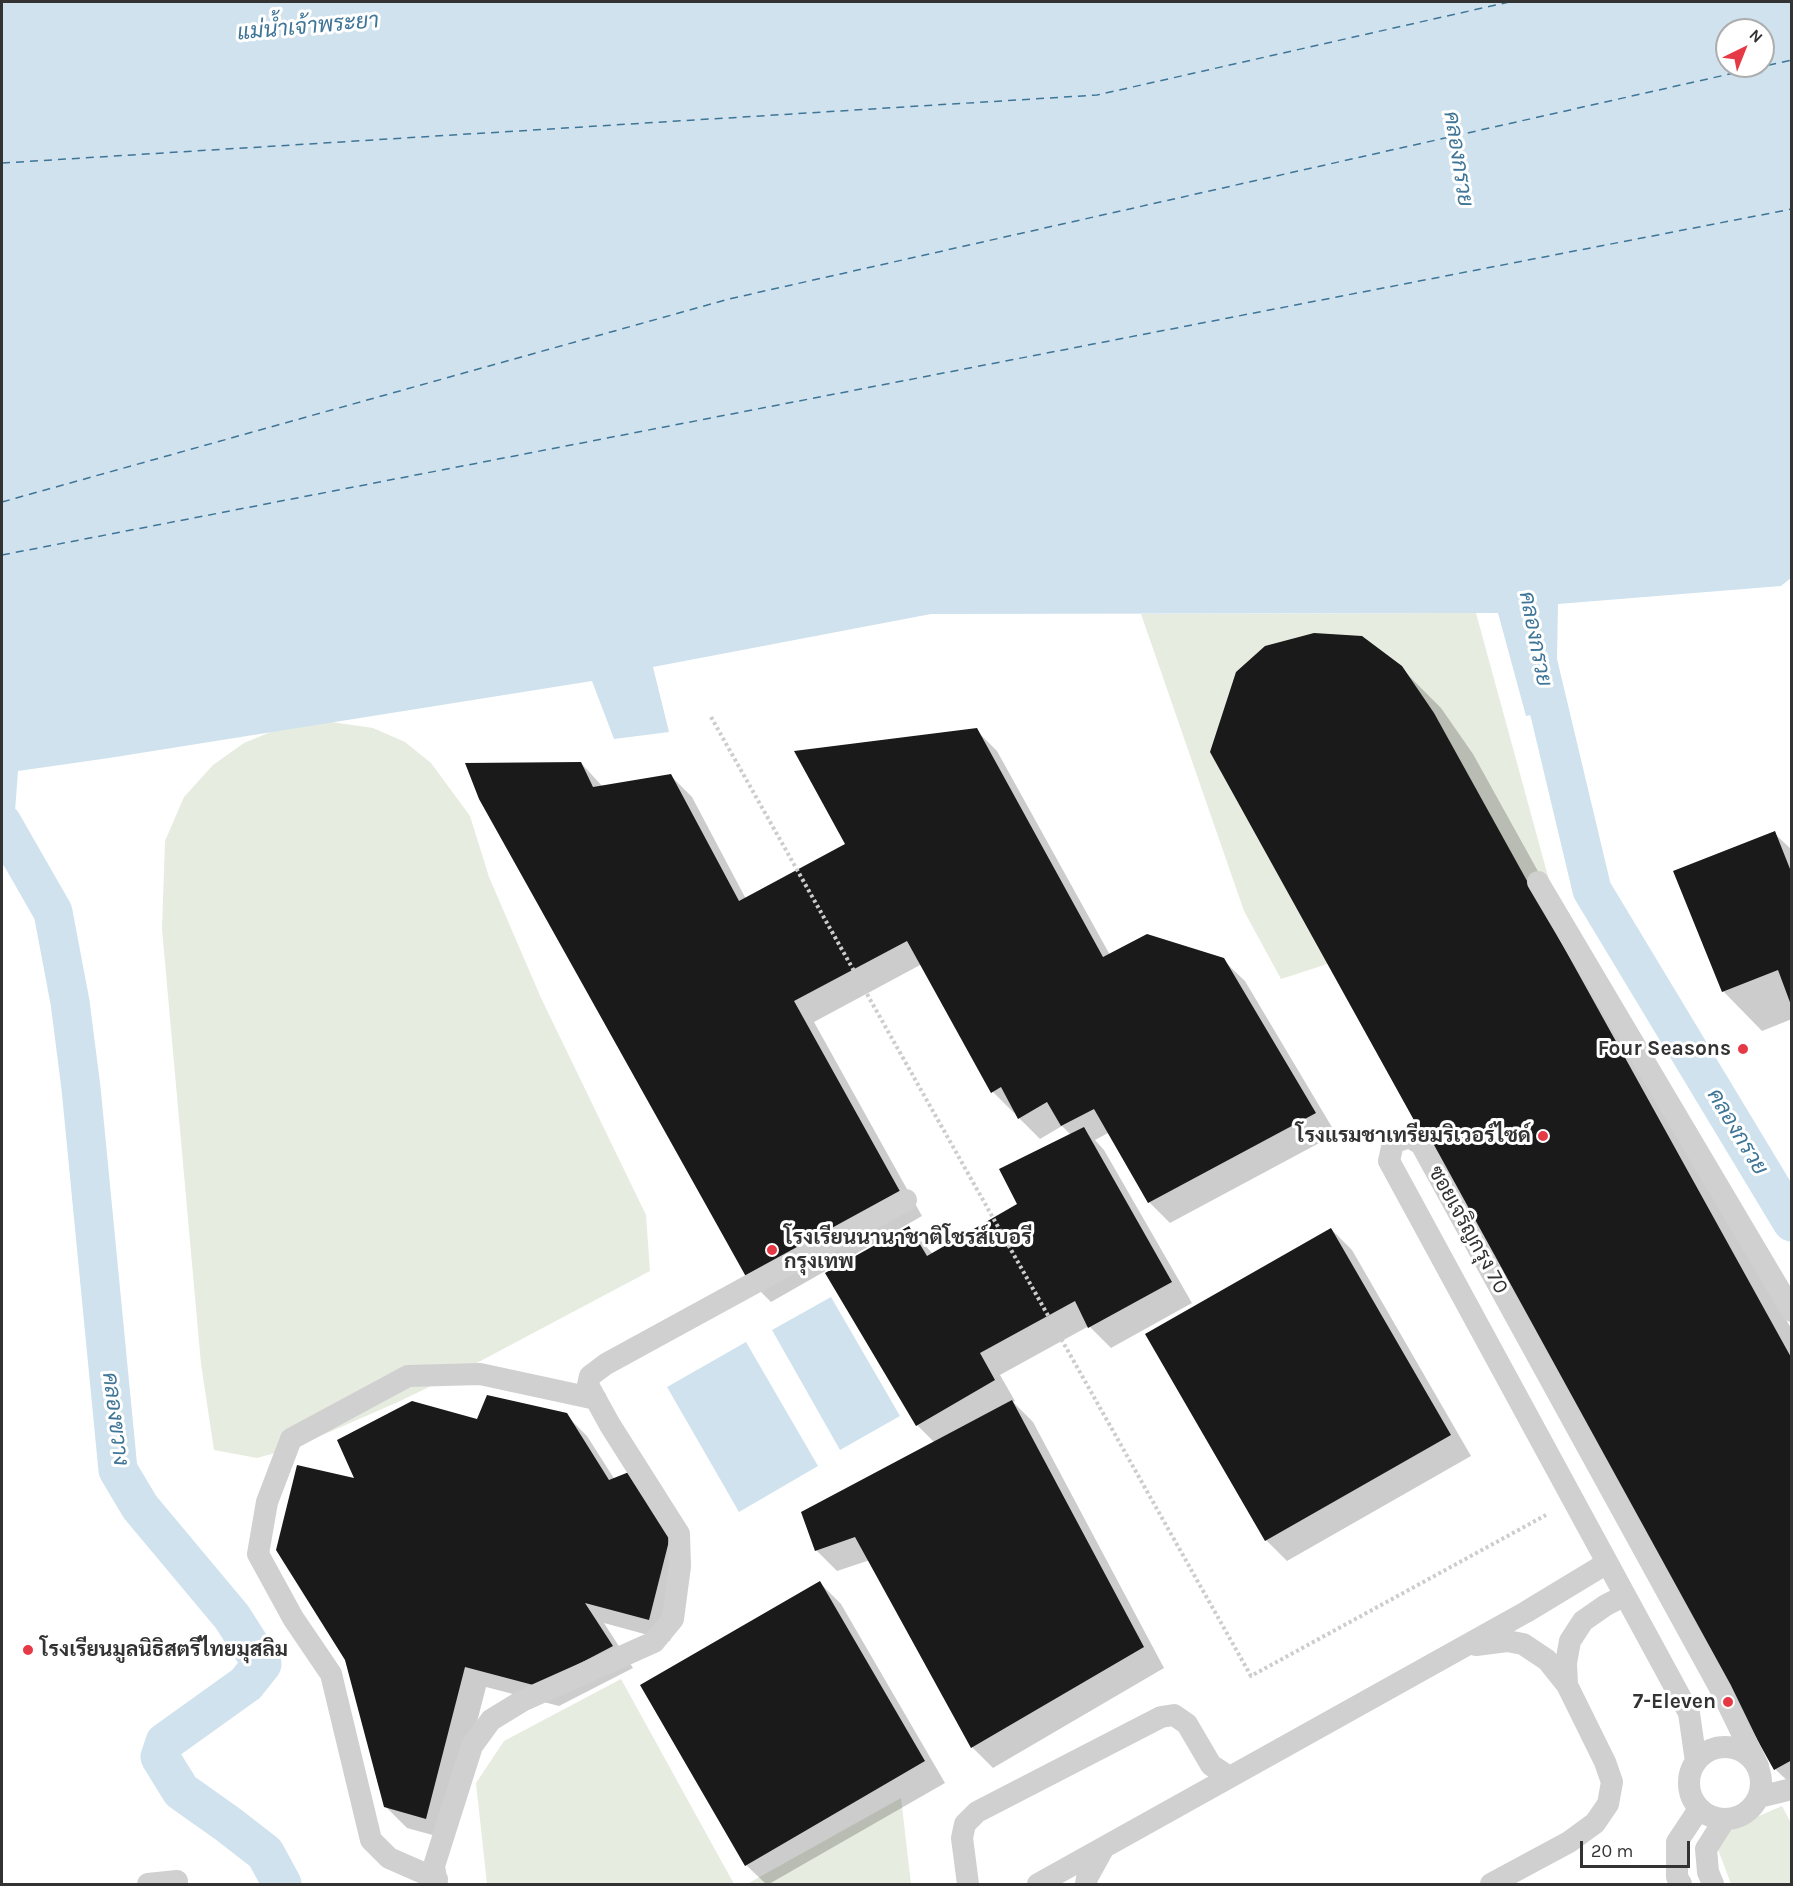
<!DOCTYPE html>
<html>
<head>
<meta charset="utf-8">
<style>
	body { margin:0 }
	#map { position:relative; width:1793px; height:1886px; overflow:hidden; background:#fff; font-family:Karla,sans-serif }
	canvas { display:block }
	.frame { position:absolute; inset:0; border:3px solid #333; pointer-events:none }
	.north { position:absolute; left:1715px; top:18px; width:60px; height:60px; box-sizing:border-box; background:#fff; border:2px solid #adadad; border-radius:50%; rotate:43deg; font-size:16px; font-weight:700; line-height:24px; text-align:center; color:#333 }
	.north::after { content:''; display:block; margin:auto; width:21px; height:27px; background:#e63946; clip-path:polygon(50% 0,100% 100%,50% 72%,0 100%) }
	.scale { position:absolute; left:1580px; top:1841px; width:110px; height:27px; box-sizing:border-box; border:3px solid #333; border-top:0; padding-left:8px; font-size:18px; line-height:21px; white-space:nowrap; color:#333; -webkit-text-stroke:4px #fff; paint-order:stroke }
</style>
</head>
<body>
<div id="map">
<canvas width="1793" height="1886"></canvas>
<div class="frame"></div>
<div class="north">N</div>
<div class="scale">20 m</div>
</div>
<script>
const g = document.querySelector('canvas').getContext('2d');
g.lineJoin = 'round';
function fill(path, color) { g.fillStyle = color; g.fill(path, 'evenodd'); }
const poly = rows => new Path2D(rows.map(r => 'M' + r).join(''));
function trace(path, color, width, dash) { g.strokeStyle = color; g.lineWidth = width; g.lineCap = dash ? 'butt' : 'round'; g.setLineDash(dash || []); g.stroke(path); }
function label(font, color, halo, rows, align = 'center') {
  g.font = font + ' Karla,Sarabun,sans-serif'; g.lineWidth = 6; g.setLineDash([]); g.textBaseline = 'middle'; g.strokeStyle = halo; g.fillStyle = color; for (const [text, x, y, turn = 0] of rows) {
    g.save(); g.translate(x, y); g.rotate((+turn || 0) * Math.PI / 180); g.textAlign = isNaN(turn) ? turn : align; if (halo) g.strokeText(text, 0, 0); g.fillText(text, 0, 0); g.restore();
  }
}
fill(poly([
	[1476,613,1552,891,1281,979,1244,911,1141,614],
	[324,721,373,728,405,742,431,763,470,816,489,877,541,998,646,1215,650,1271,456,1374,398,1402,293,1448,257,1458,214,1450,201,1364,162,929,165,841,184,797,213,765,244,743,278,729],
	[621,1679,734,1884,487,1884,476,1783,504,1741],
	[901,1798,911,1884,747,1884],
	[1782,1806,1791,1823,1791,1884,1731,1884,1713,1836]
]), '#e6ecdf');
fill(poly([
	[2,2,1791,2,1791,578,1781,586,1558,604,1556,711,1526,716,1498,613,931,614,653,667,669,732,614,739,592,681,109,758,18,771,15,811,65,907,41,916,2,863],
	[1727,30,1763,30,1763,66,1727,66],
	[831,1297,900,1416,840,1450,772,1330],
	[746,1342,818,1466,739,1512,667,1387]
]), '#cfe2ee');
fill(poly([
	[1401,668,1441,708,1473,754,1792,1330,1792,1785,1775,1769],
	[976,730,997,751,1110,955,1223,960,1245,981,1336,1134,1170,1223,1149,1202,1110,1132,1095,1140,1104,1150,1192,1303,1111,1348,1089,1326,1000,1375,1015,1401,1013,1402,1033,1422,1164,1668,993,1768,972,1747,870,1560,837,1571,816,1550,935,1443,917,1425,909,1228,933,1254,1020,1205,1071,1135,1062,1126,1040,1139,1019,1118,1016,1111,1014,1113,993,1092,922,964,814,1022,922,1216,771,1302,750,1281,581,763,603,787,670,775,692,797,746,899,847,845],
	[1774,833,1792,850,1792,1019,1762,1031,1723,991],
	[1331,1229,1352,1250,1471,1456,1287,1561,1266,1540],
	[566,1415,587,1436,615,1480,690,1560,670,1641,604,1623,633,1668,559,1706,486,1687,447,1839,407,1828,386,1807,357,1480,478,1421],
	[820,1583,841,1604,945,1783,769,1884,766,1884,746,1865]
]), '#0003');
trace(poly([
	[1537,659,1592,890,1792,1222],
	[2,823,53,912,70,1002,81,1088,118,1470,140,1507,232,1617,262,1664,246,1684,165,1742,160,1757,181,1791,229,1825,265,1853,282,1884]
]), '#cfe2ee', 39);
trace(poly([
	[2,163,1097,95,1509,2],
	[2,502,729,299,1792,60],
	[2,555,1792,209]
]), '#3f7597', 1.5, [8, 6]);
fill(poly([
	[1314,633,1362,636,1402,666,1434,713,1792,1359,1792,1760,1774,1770,1210,752,1236,672,1265,646],
	[977,728,1103,957,1147,934,1224,958,1316,1113,1148,1203,1094,1109,1061,1126,1047,1102,1018,1119,1001,1087,991,1093,907,941,794,1001,902,1195,749,1282,479,799,465,763,581,762,593,787,671,774,739,901,845,844,794,751],
	[1775,831,1792,874,1791,1005,1778,970,1722,992,1673,871],
	[1084,1127,1172,1282,1088,1328,1075,1301,980,1353,995,1380,916,1426,825,1273,909,1226,927,1256,1017,1204,999,1169],
	[1331,1228,1451,1435,1265,1541,1145,1334],
	[487,1395,567,1413,609,1480,629,1472,670,1537,649,1620,585,1603,613,1646,537,1686,465,1667,426,1819,384,1807,345,1660,276,1550,297,1465,354,1478,337,1440,412,1401,477,1419],
	[1012,1400,1144,1647,971,1748,855,1537,815,1551,801,1512],
	[820,1581,925,1761,745,1866,640,1685]
]), '#1a1a1a');
trace(poly([
	[711,717,1251,1676,1546,1515]
]), '#cdcdcd', 4, [3, 3]);
trace(poly([
	[1538,882,1792,1311],
	[1476,1645,1507,1641,1523,1644,1547,1660,1567,1685,1605,1762,1612,1782,1608,1804,1595,1823,1569,1842,1491,1884],
	[1567,1685,1566,1663,1570,1641,1583,1621,1606,1605,1624,1596],
	'1689 1783a36 36 0 1 1 72 0a36 36 0 1 1-72 0Z',
	[1696,1762,1689,1713,1389,1161,1393,1143,1409,1137,1421,1144,1721,1690,1758,1766],
	[1759,1797,1792,1789],
	[437,1879,389,1858,371,1840,331,1674,293,1618,258,1554,267,1502,291,1439,408,1376,480,1374,596,1399],
	[148,1884,177,1881],
	[437,1884,434,1866,472,1746,491,1720,522,1701,654,1642,673,1619,680,1566,679,1534,610,1425,588,1385,590,1376,606,1364,906,1200],
	[968,1884,962,1838,965,1824,977,1812,1161,1717,1174,1715,1187,1724,1211,1765,1229,1777],
	[1038,1884,1526,1612,1607,1563],
	[1086,1884,1087,1878,1103,1849],
	[1681,1884,1677,1877,1677,1842,1699,1809],
	[1713,1884,1708,1872,1706,1849,1725,1819]
]), '#d0d0d0', 22);
for (const [x, y, r, color] of [
	[1743,1049,6,"#e63946"],
	[1543,1136,6,"#e63946"],
	[772,1250,6,"#e63946"],
	[28,1650,6,"#e63946"],
	[1728,1702,6,"#e63946"]
]) { const dot = new Path2D(); dot.arc(x, y, r, 0, 2 * Math.PI); g.fillStyle = color; g.fill(dot); trace(dot, '#fff', 2); }
label('bold 21px', '#333', '#fff', [
	["Four Seasons",1731,1049],
	["โรงแรมชาเทรียมริเวอร์ไซด์",1531,1136],
	["โรงเรียนนานาชาติโชรส์เบอรี",784,1238,"left"],
	["กรุงเทพ",784,1262,"left"],
	["โรงเรียนมูลนิธิสตรีไทยมุสลิม",40,1650,"left"],
	["7-Eleven",1716,1702]
], 'right');
label('21px', '#333', '#fff', [
	["ซอยเจริญกรุง 70",1468,1230,61]
]);
label('italic 22px', '#3f7597', '#fff', [
	["แม่น้ำเจ้าพระยา",308,27,-5],
	["คลองกรวย",1458,159,81],
	["คลองกรวย",1535,639,79],
	["คลองกรวย",1737,1132,59],
	["คลองขวาง",115,1419,83]
]);
</script>
</body>
</html>
